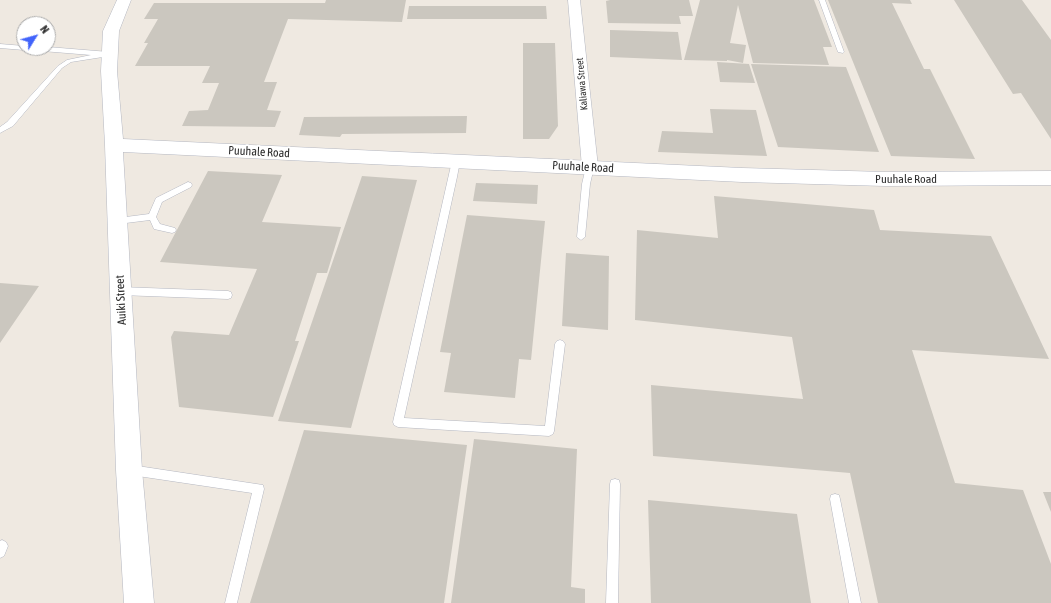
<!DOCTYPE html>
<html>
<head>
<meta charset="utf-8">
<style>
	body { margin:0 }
	#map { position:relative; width:1051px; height:603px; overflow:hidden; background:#efe9e1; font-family:"Asap Condensed",sans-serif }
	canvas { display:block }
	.north { position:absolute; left:16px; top:16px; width:40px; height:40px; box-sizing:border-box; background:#fff; border:1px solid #ababab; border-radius:50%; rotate:53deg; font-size:11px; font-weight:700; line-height:16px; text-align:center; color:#2e2e2e }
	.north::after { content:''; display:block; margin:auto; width:14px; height:18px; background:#4264fb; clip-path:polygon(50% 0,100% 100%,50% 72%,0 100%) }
</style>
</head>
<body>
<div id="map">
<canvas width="1051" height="603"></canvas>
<div class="north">N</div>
</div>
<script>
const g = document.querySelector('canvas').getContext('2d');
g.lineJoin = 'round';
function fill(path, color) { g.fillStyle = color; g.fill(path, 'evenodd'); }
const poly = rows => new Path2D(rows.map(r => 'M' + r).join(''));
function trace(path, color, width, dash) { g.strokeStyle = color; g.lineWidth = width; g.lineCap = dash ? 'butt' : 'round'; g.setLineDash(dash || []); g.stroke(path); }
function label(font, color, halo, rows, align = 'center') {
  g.font = font + ' "Asap Condensed",sans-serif'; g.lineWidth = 3.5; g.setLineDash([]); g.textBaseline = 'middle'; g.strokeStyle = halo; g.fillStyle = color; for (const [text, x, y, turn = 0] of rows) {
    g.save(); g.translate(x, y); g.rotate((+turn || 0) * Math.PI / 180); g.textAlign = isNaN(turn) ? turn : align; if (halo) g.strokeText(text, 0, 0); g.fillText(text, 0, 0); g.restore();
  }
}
fill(poly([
	[326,0,406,0,402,22,288,19,264,82,277,82,267,110,281,111,275,127,182,126,189,111,208,110,219,83,202,83,210,66,135,66,148,43,144,43,158,19,144,19,154,3,325,3],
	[610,0,689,0,693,16,679,16,681,24,608,23,606,1],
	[700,0,814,0,832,47,823,47,829,65,753,63,738,5,730,43,746,45,743,63,727,60,727,61,684,60],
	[828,0,910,0,912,4,892,3,924,69,930,69,975,159,891,156],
	[954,0,1022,0,1051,40,1051,139,1021,93,1013,94],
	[409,6,546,6,547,19,407,19],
	[610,30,678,32,682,60,610,57],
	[523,43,555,43,558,126,549,139,523,139],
	[717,62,749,64,755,83,720,82],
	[751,64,846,67,879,152,778,147],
	[710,109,756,110,767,156,658,152,662,131,713,133],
	[467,116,466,133,342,134,340,137,299,135,304,117],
	[208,171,282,175,262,222,341,227,327,273,317,273,295,341,299,341,273,417,179,407,171,337,174,331,229,335,257,269,160,262],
	[362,176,417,180,351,428,278,421],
	[476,183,538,185,537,204,473,201],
	[714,196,874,210,880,230,991,236,1049,359,912,350,955,483,1023,490,1051,564,1051,603,878,603,850,473,653,456,651,385,803,399,792,337,635,320,637,230,718,238],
	[467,215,545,221,531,360,519,359,515,398,444,392,451,353,440,352],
	[566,253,609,256,608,330,562,326],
	[0,283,39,286,0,343],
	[304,430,467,445,444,603,250,603],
	[474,439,577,449,571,587,585,589,585,603,451,603],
	[1043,492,1051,492,1051,512],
	[648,500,797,514,811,603,651,603]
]), '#cbc7bf');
const lane = poly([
	[819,0,825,0,844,52,843,53,838,52,819,0],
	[0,44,24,46,24,48,48,47,109,52,112,54,109,56,71,62,62,68,13,126,0,133,0,127,7,122,58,66,67,60,91,55,30,50,27,48,24,50,0,48,0,44],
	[456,158,460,161,457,177,404,418,545,426,555,344,557,341,560,340,563,341,565,344,554,431,553,434,549,436,398,427,394,425,393,422,452,161,456,158],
	[590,164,594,167,590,184,585,237,581,240,577,237,582,184,586,167,590,164],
	[188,182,191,183,192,185,191,187,162,202,156,217,160,224,175,228,176,230,175,232,172,233,154,229,150,220,118,224,115,223,114,221,118,218,149,214,156,198,188,182],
	[120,287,228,291,231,292,232,295,231,298,228,299,120,295,117,294,116,291,117,288,120,287],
	[131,465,263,485,264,489,237,603,225,603,252,493,131,475,127,474,126,470,127,466,131,465],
	[615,479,619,480,620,484,618,603,606,603,610,484,611,480,615,479],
	[835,494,839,495,840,499,861,603,849,603,830,499,831,495,835,494],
	[2,540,6,542,8,546,4,556,0,558,0,541,2,540]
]);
const street = poly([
	[568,0,580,0,598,167,596,171,590,173,584,171,582,167,568,0]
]);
const secondary = poly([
	[117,0,131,0,119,31,117,71,123,139,742,168,885,172,1051,171,1051,185,885,186,742,182,123,152,142,470,154,603,124,603,116,470,105,145,101,71,103,31,117,0]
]);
trace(lane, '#b4b7c1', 1);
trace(street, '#b4b7c1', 1);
trace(secondary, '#b4b7c1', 1);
fill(lane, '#fff');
fill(street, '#fff');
fill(secondary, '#fff');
label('10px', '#2e2e2e', '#fff', [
	["Kaliawa Street",582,84,-95]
]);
label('12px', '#2e2e2e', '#fff', [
	["Puuhale Road",259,152,3],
	["Puuhale Road",583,167,3],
	["Puuhale Road",906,179],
	["Auiki Street",121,300,-93]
]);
</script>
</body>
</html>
